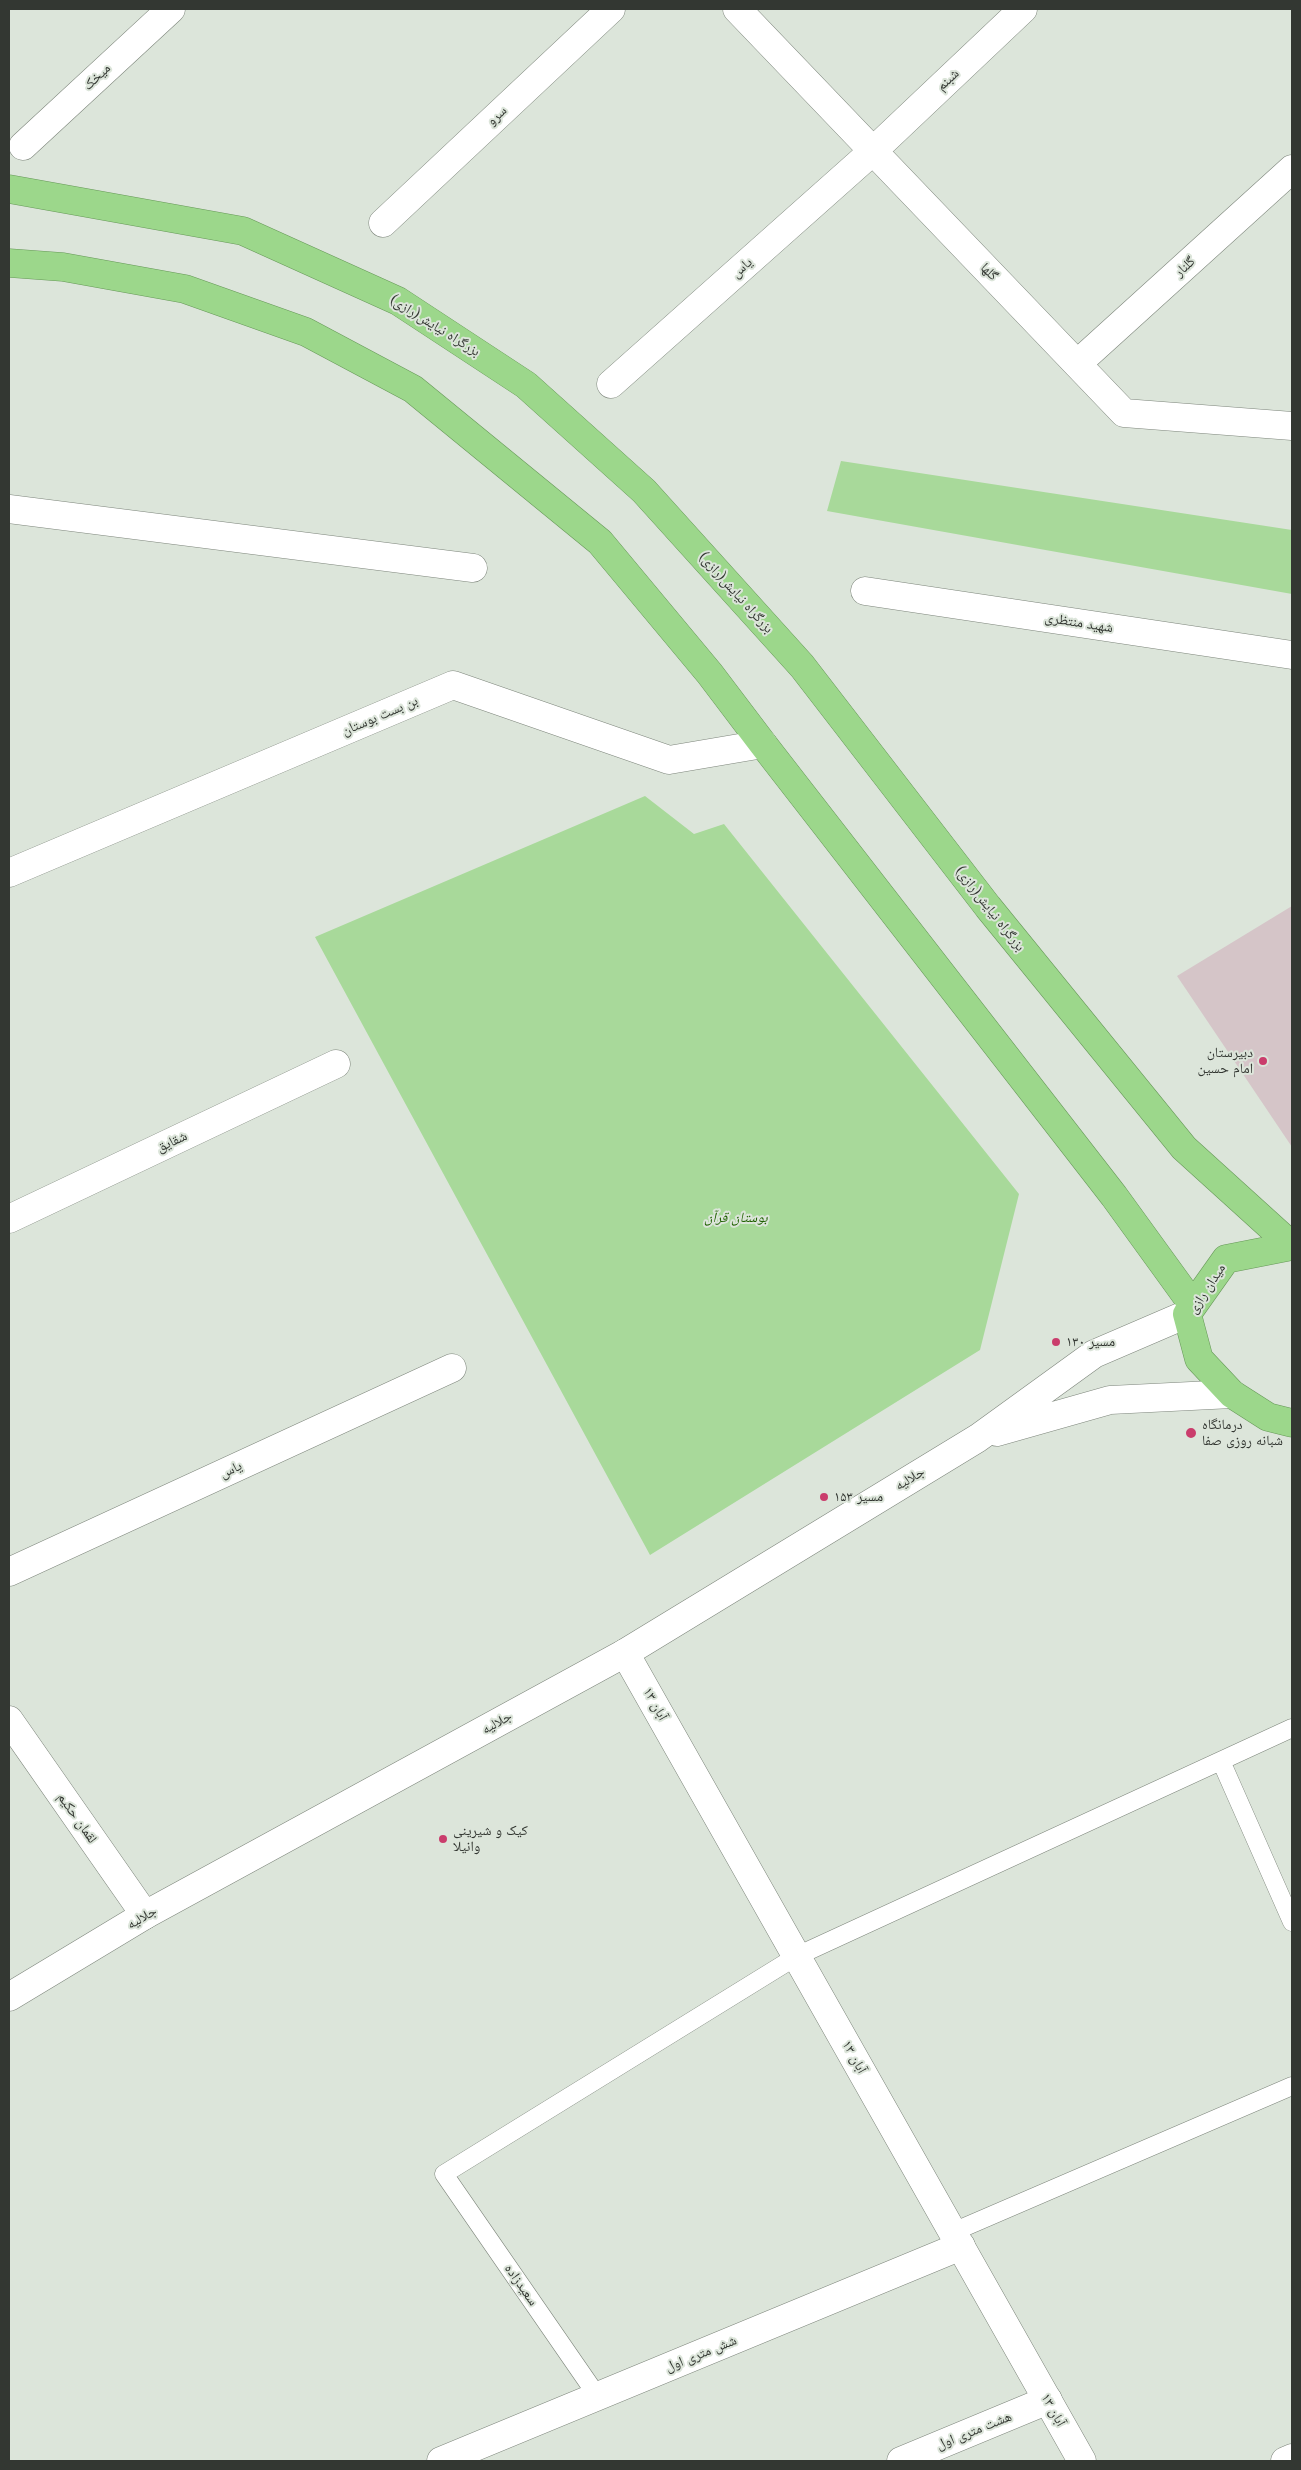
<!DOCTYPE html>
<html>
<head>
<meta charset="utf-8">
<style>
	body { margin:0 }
	#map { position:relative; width:1301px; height:2470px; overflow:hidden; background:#dce5da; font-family:"Libre Baskerville",serif }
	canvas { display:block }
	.frame { position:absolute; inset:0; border:10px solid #333732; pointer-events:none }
</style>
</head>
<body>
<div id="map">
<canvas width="1301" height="2470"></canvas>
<div class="frame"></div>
</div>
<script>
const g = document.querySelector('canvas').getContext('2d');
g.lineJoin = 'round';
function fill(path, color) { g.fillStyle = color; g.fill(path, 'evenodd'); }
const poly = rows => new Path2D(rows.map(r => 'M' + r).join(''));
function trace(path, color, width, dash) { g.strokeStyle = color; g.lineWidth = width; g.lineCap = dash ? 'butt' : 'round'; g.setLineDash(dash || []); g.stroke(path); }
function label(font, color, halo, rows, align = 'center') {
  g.font = font + ' "Libre Baskerville","Noto Naskh Arabic",serif'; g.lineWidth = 4; g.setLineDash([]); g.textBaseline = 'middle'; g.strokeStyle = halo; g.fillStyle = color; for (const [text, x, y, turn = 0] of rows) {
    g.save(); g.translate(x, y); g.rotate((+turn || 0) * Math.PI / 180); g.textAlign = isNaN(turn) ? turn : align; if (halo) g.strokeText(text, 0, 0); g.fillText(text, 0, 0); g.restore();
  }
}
fill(poly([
	[841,461,1292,530,1292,594,827,511],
	[645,796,694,834,724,824,1019,1194,980,1350,650,1555,315,937]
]), '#a8d99a');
fill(poly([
	[1292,906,1292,1147,1177,976]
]), '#d5c5c8');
const service = poly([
	[1221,1761,1292,1922],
	[953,2232,1292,2086],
	[598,2397,444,2174,797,1956,1292,1728]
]);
const minor = poly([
	[737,9,1124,413,1292,426],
	[23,146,171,9],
	[383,223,611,9],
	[1077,364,1292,169],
	[611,384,873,151,1023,9],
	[9,509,473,568],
	[865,591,1292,655],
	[9,873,453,685,669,760,763,744],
	[9,1219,336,1064],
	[9,1572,452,1368],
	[441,2461,961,2246],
	[901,2461,1048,2400]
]);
const tertiary = poly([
	[625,1653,1082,2461],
	[9,1720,145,1915],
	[1285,2461,1292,2458]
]);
const secondary = poly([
	[997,1432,1110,1400,1232,1394],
	[9,1997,145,1915,625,1653,978,1438,1094,1354,1187,1314]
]);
const trunk = poly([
	[9,189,243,231,398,301,526,385,644,491,802,666,988,907,1184,1148,1291,1245],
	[9,263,63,267,185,289,306,332,413,389,600,542,710,674,763,744,1114,1196,1193,1305],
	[1292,1246,1226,1259,1187,1314,1199,1359,1232,1394,1268,1417,1292,1423]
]);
trace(service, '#7d857b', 19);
trace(minor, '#7d857b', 29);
trace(tertiary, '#7d857b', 29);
trace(secondary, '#7d857b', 29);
trace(trunk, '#679859', 29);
trace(service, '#fff', 18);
trace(minor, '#fff', 28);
trace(tertiary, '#fff', 28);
trace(secondary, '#fff', 28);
trace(trunk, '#9cd78b', 28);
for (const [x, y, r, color] of [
	[1263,1061,5,"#ca3d6c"],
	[1056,1342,5,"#ca3d6c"],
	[1191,1433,6,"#ca3d6c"],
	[824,1497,5,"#ca3d6c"],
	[443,1839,5,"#ca3d6c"]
]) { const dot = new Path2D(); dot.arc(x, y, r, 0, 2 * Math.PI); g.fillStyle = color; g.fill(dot); trace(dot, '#dce5da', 2); }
label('14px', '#333732', '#dce5da', [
	["میخک",97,77,-43],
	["شبنم",948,80,-43],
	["سرو",497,116,-43],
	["گلنار",1185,267,-42],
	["یاس",742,268,-42],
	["گلها",989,272,46],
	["بزرگراه نیایش(رازی)",435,326,32],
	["بزرگراه نیایش(رازی)",736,593,48],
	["شهید منتظری",1079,623,9],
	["بن بست بوستان",380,716,-23],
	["بزرگراه نیایش(رازی)",990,909,52],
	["شقایق",172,1142,-25],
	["میدان رازی",1207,1289,-57],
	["یاس",231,1470,-25],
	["جلالیه",910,1479,-31],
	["۱۳ آبان",655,1704,61],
	["جلالیه",497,1723,-29],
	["لقمان حکیم",77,1818,55],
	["جلالیه",142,1918,-30],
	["۱۳ آبان",854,2057,61],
	["سعیدزاده",521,2285,55],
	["شش متری اول",701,2354,-22],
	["۱۳ آبان",1053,2410,61],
	["هشت متری اول",974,2431,-22]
]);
label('14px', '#333732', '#dce5da', [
	["دبیرستان",1253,1053,"right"],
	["امام حسین",1253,1069,"right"],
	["مسیر ۱۳۰",1066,1342],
	["درمانگاه",1202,1425],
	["شبانه روزی صفا",1202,1441],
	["مسیر ۱۵۳",834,1497],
	["کیک و شیرینی",453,1831],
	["وانیلا",453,1847]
], 'left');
label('italic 14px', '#1f6100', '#dce5da', [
	["بوستان قرآن",736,1218]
]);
</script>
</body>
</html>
